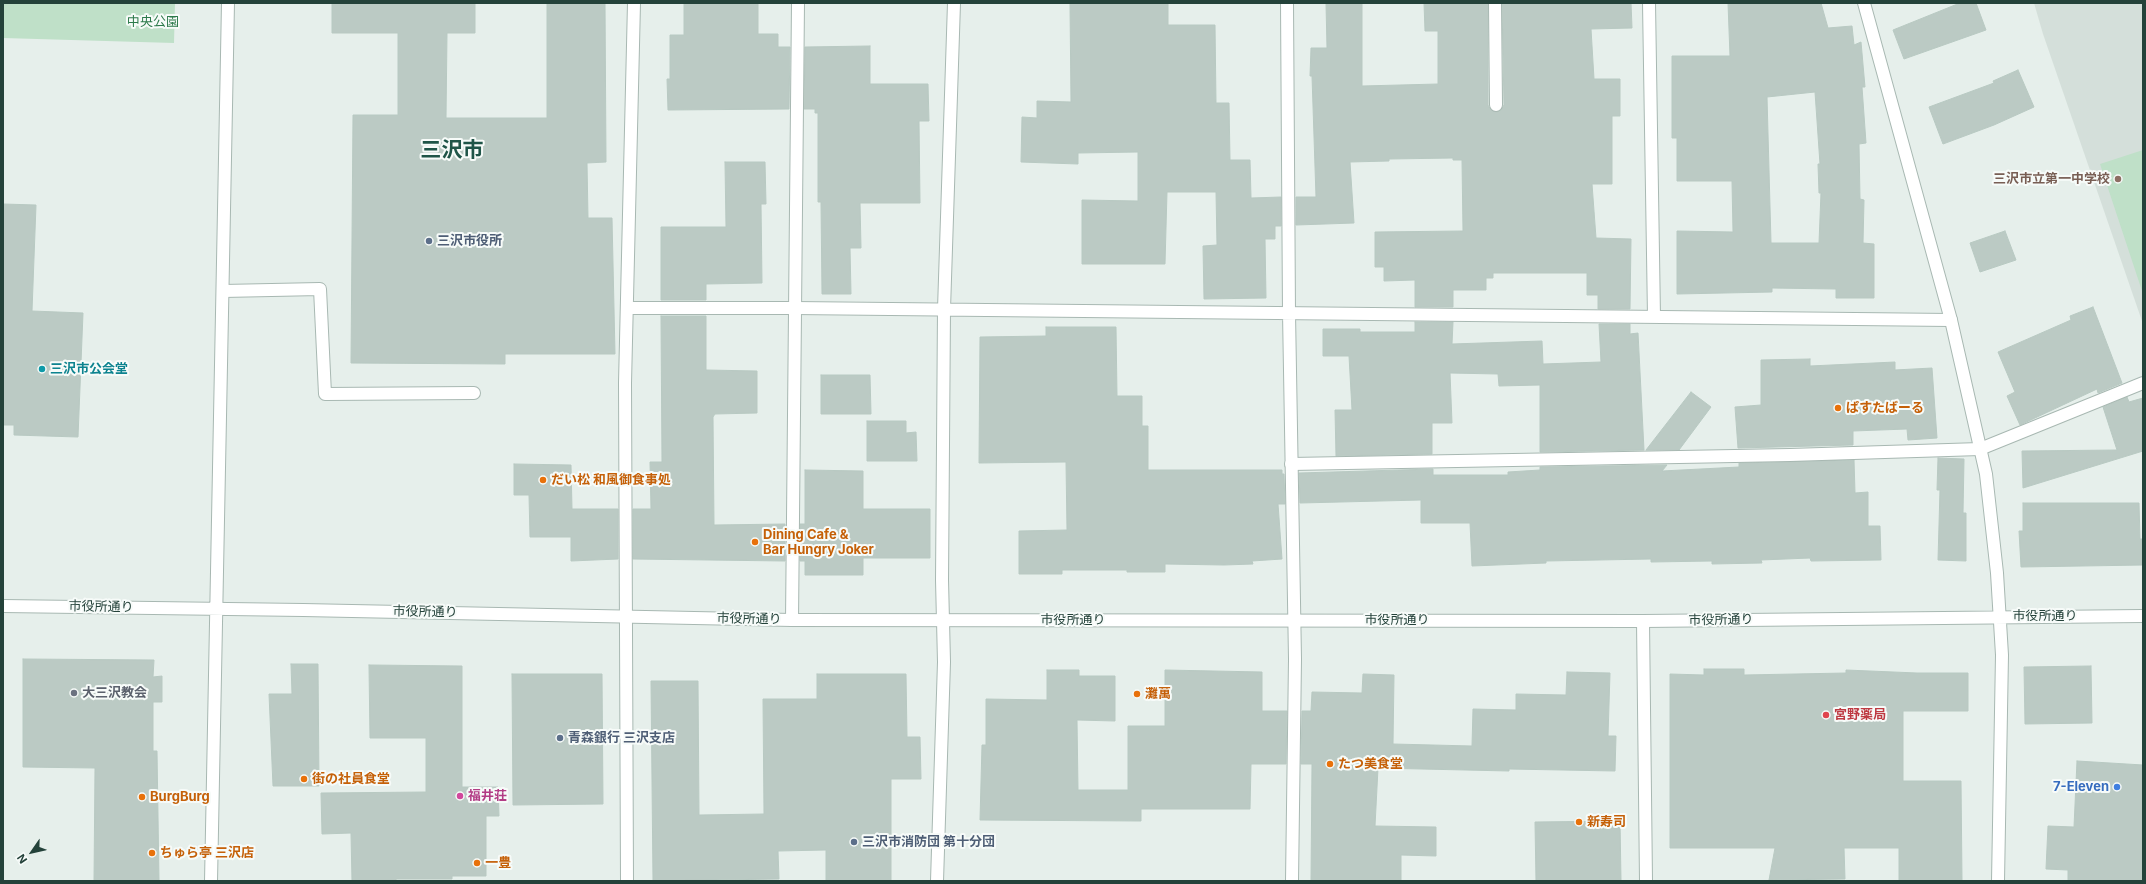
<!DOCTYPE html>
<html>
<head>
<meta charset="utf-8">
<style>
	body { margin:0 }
	#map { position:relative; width:2146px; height:884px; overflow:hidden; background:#e6efeb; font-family:Inter,sans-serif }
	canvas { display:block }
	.frame { position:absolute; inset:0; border:4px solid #24423a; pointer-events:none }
	.north { position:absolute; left:12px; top:832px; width:40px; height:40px; -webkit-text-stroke:3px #f7fbf9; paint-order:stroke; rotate:236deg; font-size:11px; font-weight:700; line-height:16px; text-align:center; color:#24423a }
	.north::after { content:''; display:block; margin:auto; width:14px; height:18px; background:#24423a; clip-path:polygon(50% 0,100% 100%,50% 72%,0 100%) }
</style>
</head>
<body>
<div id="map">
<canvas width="2146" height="884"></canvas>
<div class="frame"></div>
<div class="north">N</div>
</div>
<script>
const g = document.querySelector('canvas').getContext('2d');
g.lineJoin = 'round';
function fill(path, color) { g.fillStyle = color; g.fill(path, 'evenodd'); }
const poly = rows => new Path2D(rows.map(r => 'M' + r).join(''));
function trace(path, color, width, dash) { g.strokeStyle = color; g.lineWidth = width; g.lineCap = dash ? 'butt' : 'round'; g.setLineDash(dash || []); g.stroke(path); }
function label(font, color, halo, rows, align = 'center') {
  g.font = font + ' Inter,"Noto Sans JP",sans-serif'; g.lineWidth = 4; g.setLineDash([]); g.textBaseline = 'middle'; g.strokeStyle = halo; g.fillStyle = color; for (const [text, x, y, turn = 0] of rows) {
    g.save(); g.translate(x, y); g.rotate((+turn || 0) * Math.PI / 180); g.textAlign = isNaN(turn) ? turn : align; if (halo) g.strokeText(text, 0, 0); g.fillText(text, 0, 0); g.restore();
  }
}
fill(poly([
	[2034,3,2143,3,2143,324,2043,34]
]), '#d4dfda');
fill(poly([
	[3,3,175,3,174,43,3,38],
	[2143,150,2143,294,2100,164]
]), '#bfe0c8');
const building = poly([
	[332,3,475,3,475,33,447,33,446,118,547,118,547,3,605,3,606,162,587,163,588,218,612,218,615,354,505,354,505,364,351,363,353,115,398,115,398,33,332,33,332,3],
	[684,3,758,3,758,34,778,34,778,47,790,47,789,109,668,110,667,79,670,79,670,35,684,35,684,3],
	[1070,3,1168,3,1168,25,1215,25,1216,103,1229,103,1230,160,1250,160,1251,198,1281,197,1281,226,1275,226,1275,239,1265,239,1266,298,1204,299,1203,246,1217,245,1216,192,1167,192,1165,264,1082,264,1082,200,1138,201,1138,152,1078,153,1078,164,1021,162,1022,117,1037,118,1037,101,1071,102,1070,3],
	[1326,3,1362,3,1362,86,1438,84,1438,31,1425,31,1424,3,1488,3,1488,105,1490,109,1496,112,1500,111,1504,105,1502,3,1631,3,1632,28,1591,29,1594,79,1620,79,1620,116,1612,116,1612,184,1592,184,1596,238,1631,239,1630,309,1598,309,1598,295,1587,295,1587,273,1493,273,1493,278,1486,278,1486,290,1453,290,1453,307,1415,307,1415,280,1384,281,1384,267,1375,267,1375,232,1463,231,1462,160,1453,160,1453,158,1389,159,1389,161,1350,162,1354,223,1296,225,1296,197,1316,197,1312,76,1310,76,1311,48,1327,48,1326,3],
	[1728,3,1821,3,1828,28,1852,26,1854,45,1861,42,1865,87,1862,87,1866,143,1859,144,1860,199,1864,200,1863,243,1874,244,1874,298,1836,298,1836,289,1772,288,1772,292,1677,294,1677,231,1733,232,1732,181,1677,181,1677,138,1672,138,1672,56,1730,56,1728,3],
	[1815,92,1820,164,1818,164,1819,193,1821,193,1819,243,1771,243,1767,97,1815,92],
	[1960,3,1976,3,1986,30,1904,59,1893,30,1960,3],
	[870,46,870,84,928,84,929,121,919,121,920,203,860,203,861,248,850,248,851,294,822,294,821,202,818,202,818,113,815,113,815,109,804,109,805,47,870,46],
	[2018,70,2034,107,1994,125,1943,144,1929,107,1994,83,1993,81,2018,70],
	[725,162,765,162,766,204,761,204,762,283,706,284,706,300,661,300,661,227,726,227,725,162],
	[3,204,36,205,32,311,83,313,78,437,14,435,14,425,3,425,3,204],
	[2005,231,2016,260,1980,272,1970,243,2005,231],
	[2093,307,2122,383,2098,393,2097,389,2020,425,2007,396,2015,392,1998,352,2071,320,2070,316,2093,307],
	[661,316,706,316,706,370,757,371,757,413,715,414,713,417,714,525,785,524,785,561,633,559,633,509,651,509,650,462,662,462,661,316],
	[1415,322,1453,322,1452,344,1542,341,1543,364,1601,362,1599,324,1630,324,1630,334,1638,333,1644,450,1540,452,1540,385,1499,386,1498,374,1450,373,1452,423,1432,423,1432,454,1336,456,1335,410,1352,410,1349,356,1323,356,1323,329,1360,329,1360,332,1415,332,1415,322],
	[1046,327,1116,327,1117,396,1142,396,1142,426,1148,426,1148,470,1282,470,1282,474,1284,474,1285,504,1278,504,1282,559,1252,561,1253,564,1224,565,1165,564,1165,572,1127,572,1127,570,1062,570,1062,574,1019,574,1019,531,1067,530,1066,462,979,463,980,337,1046,336,1046,327],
	[1810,359,1810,366,1895,362,1895,370,1932,368,1937,438,1908,440,1907,429,1853,431,1853,445,1738,448,1735,407,1761,405,1761,360,1810,359],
	[821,375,870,375,871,414,821,414,821,375],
	[1691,392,1711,407,1679,450,1646,450,1691,392],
	[2127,397,2129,402,2143,398,2143,451,2023,488,2022,451,2117,450,2103,407,2127,397],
	[867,421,906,421,906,433,916,432,917,461,867,461,867,421],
	[1938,458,1964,459,1963,513,1966,513,1966,561,1938,560,1940,490,1937,490,1938,458],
	[1854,460,1855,493,1868,492,1868,526,1880,526,1881,560,1811,561,1810,558,1761,560,1762,563,1712,564,1712,561,1651,562,1651,559,1546,561,1546,563,1472,566,1470,523,1421,523,1421,500,1300,503,1299,473,1433,469,1433,475,1508,475,1508,472,1540,470,1540,467,1667,465,1662,471,1739,467,1739,463,1854,460],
	[514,464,571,465,572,509,618,509,618,559,571,561,571,537,530,537,529,495,514,495,514,464],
	[805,470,863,471,863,509,930,509,930,558,863,558,863,575,805,575,805,561,800,561,800,524,805,524,805,470],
	[2023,503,2139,503,2140,539,2143,539,2143,565,2021,567,2019,531,2023,531,2023,503],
	[23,659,154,660,153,677,162,676,162,702,153,702,153,751,157,751,159,881,94,881,95,768,23,767,23,659],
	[291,664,318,664,319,786,273,786,269,694,292,694,291,664],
	[369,665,462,666,462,787,498,787,499,816,486,816,486,876,452,876,452,879,396,879,396,881,352,881,351,833,322,834,321,793,426,792,426,738,370,738,369,665],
	[2091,666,2092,723,2025,724,2024,667,2091,666],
	[1704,669,1744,669,1744,675,1846,673,1846,670,1917,673,1968,673,1968,711,1903,711,1903,781,1961,781,1962,881,1899,881,1899,848,1844,848,1845,879,1769,880,1775,848,1670,848,1670,674,1704,675,1704,669],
	[1047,670,1079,670,1079,676,1115,676,1115,721,1077,720,1078,790,1128,790,1128,726,1165,726,1165,670,1262,672,1262,711,1287,711,1286,764,1251,764,1250,809,1141,809,1141,821,980,820,982,745,986,745,986,699,1047,700,1047,670],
	[1567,672,1610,673,1608,736,1616,736,1615,771,1509,769,1509,771,1378,768,1375,826,1436,827,1436,856,1401,855,1401,881,1311,881,1312,764,1301,764,1302,711,1311,711,1312,692,1362,693,1363,674,1394,675,1393,744,1472,746,1473,709,1516,710,1516,694,1566,695,1567,672],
	[512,674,602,674,603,804,513,805,512,674],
	[817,674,906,674,907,737,920,737,921,779,891,779,891,881,826,881,826,850,778,851,779,879,653,881,651,681,698,681,699,815,764,814,763,699,817,699,817,674],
	[2077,761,2143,765,2143,881,2068,881,2068,870,2046,869,2048,826,2074,827,2077,761],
	[1620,821,1621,881,1536,881,1535,822,1620,821]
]);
fill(building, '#bbcac4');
trace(building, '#b8c9c2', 1);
const service = poly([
	[1495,3,1496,105],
	[223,291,320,289,325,394,474,393],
	[1291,464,1790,455,1980,449,2143,383],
	[792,620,798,3]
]);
const minor = poly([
	[1287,3,1289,313,1295,659,1292,881],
	[1649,3,1654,317],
	[627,308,794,308,1951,320],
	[1643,621,1646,881],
	[627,881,625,383,634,3],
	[937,881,944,662,942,580,944,309,954,3]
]);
const tertiary = poly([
	[1864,3,1951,320,1986,474,1997,573,2002,655,1998,881],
	[3,606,303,610,792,620,1643,621,2143,616],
	[211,881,228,3]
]);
trace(service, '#a8b8b2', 14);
trace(minor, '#a8b8b2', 14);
trace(tertiary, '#a8b8b2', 14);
trace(service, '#fff', 12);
trace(minor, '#fff', 12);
trace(tertiary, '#fff', 12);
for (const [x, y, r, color] of [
	[2118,179,4,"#8d6e63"],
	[429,241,4,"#5c6f8a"],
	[42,369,4,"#0f9aa8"],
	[1838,408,4,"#e8710a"],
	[543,480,4,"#e8710a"],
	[755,542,4,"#e8710a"],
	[74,693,4,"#6b7280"],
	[1137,694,4,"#e8710a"],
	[1826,715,4,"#e0444e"],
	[560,738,4,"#5c6f8a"],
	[1330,764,4,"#e8710a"],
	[304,779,4,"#e8710a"],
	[2117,787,4,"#3f7fe0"],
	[460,796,4,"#d1479c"],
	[142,797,4,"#e8710a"],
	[1579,822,4,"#e8710a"],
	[854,842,4,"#5c6f8a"],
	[152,853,4,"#e8710a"],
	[477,863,4,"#e8710a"]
]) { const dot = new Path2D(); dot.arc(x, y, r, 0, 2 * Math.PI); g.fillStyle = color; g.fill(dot); trace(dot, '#f7fbf9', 1.5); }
label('13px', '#2d7a4b', '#f7fbf9', [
	["中央公園",153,22]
]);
label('bold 13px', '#785e54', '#f7fbf9', [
	["三沢市立第一中学校",2110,179]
], 'right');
label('bold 13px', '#4e5e75', '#f7fbf9', [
	["三沢市役所",437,241],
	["青森銀行 三沢支店",568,738],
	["三沢市消防団 第十分団",862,842]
], 'left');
label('bold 13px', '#0d838f', '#f7fbf9', [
	["三沢市公会堂",50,369]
], 'left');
label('bold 13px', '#c56008', '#f7fbf9', [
	["ぱすたばーる",1846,408],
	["だい松 和風御食事処",551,480],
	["Dining Cafe &",763,535],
	["Bar Hungry Joker",763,550],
	["灘萬",1145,694],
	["たつ美食堂",1338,764],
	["街の社員食堂",312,779],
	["BurgBurg",150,797],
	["新寿司",1587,822],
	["ちゅら亭 三沢店",160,853],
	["一豊",485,863]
], 'left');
label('13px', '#24423a', '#f7fbf9', [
	["市役所通り",101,607,1],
	["市役所通り",425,612,1],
	["市役所通り",2045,616],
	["市役所通り",749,619,1],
	["市役所通り",1073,620],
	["市役所通り",1397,620],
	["市役所通り",1721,620,-1]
]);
label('bold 13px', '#5b616d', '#f7fbf9', [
	["大三沢教会",82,693]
], 'left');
label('bold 13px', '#be3a42', '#f7fbf9', [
	["宮野薬局",1834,715]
], 'left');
label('bold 13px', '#366cbe', '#f7fbf9', [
	["7-Eleven",2109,787]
], 'right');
label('bold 13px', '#b23c85', '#f7fbf9', [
	["福井荘",468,796]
], 'left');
label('bold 21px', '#1f5548', '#f7fbf9', [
	["三沢市",452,151]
]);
</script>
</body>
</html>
